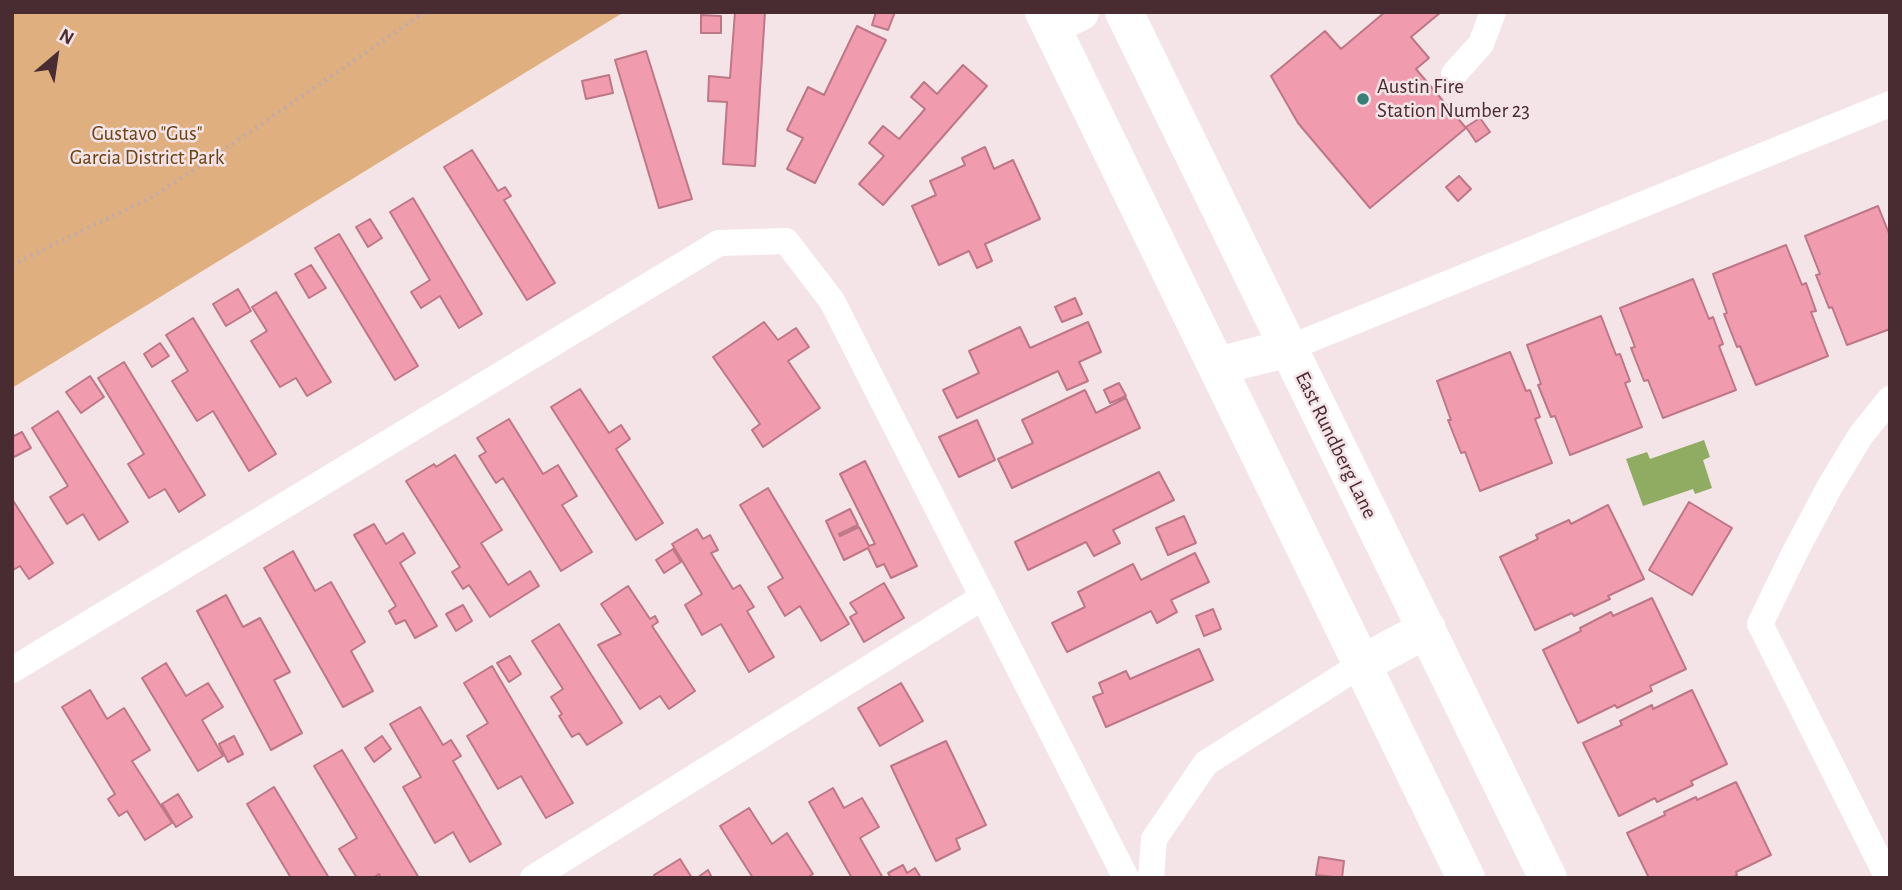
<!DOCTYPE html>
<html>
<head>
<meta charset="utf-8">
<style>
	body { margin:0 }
	#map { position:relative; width:1902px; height:890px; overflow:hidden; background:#f5e4e7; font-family:"Alegreya Sans",sans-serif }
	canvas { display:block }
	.frame { position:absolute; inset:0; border:14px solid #492c32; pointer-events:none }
	.north { position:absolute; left:21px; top:21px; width:70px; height:70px; -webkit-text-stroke:5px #f5e4e7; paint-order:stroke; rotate:29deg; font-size:19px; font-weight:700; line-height:28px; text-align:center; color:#492c32 }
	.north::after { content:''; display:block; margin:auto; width:24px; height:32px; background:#492c32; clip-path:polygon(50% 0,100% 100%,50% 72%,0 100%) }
</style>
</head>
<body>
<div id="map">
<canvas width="1902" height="890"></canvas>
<div class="frame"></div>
<div class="north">N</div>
</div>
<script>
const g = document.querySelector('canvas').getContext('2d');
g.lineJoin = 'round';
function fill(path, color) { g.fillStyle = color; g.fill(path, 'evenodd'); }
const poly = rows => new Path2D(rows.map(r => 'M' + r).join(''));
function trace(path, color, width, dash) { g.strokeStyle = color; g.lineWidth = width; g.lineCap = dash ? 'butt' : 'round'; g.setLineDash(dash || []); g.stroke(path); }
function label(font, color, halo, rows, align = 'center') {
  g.font = font + ' "Alegreya Sans",sans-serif'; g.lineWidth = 5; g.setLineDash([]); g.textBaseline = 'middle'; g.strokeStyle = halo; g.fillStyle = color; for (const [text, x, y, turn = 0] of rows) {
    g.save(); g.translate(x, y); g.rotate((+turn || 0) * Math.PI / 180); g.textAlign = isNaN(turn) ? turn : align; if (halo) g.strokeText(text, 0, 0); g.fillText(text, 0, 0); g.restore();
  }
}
fill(poly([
	[12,12,624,12,12,388]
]), '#e0af7f');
fill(poly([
	[1704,440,1710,457,1703,460,1712,488,1695,494,1693,489,1643,506,1626,459,1647,452,1650,459]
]), '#90ab62');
const building = poly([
	[735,12,765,12,755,166,723,164,727,102,708,101,709,76,730,78,735,12],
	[876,12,895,12,888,30,872,25,876,12],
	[1385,12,1441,12,1411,37,1429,58,1416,69,1466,128,1370,208,1298,123,1271,76,1325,31,1341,49,1385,12],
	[701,15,721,16,721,33,701,33,701,15],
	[857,26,886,40,815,183,787,169,803,138,787,130,808,87,824,95,857,26],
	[646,51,692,199,659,208,615,60,646,51],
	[963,65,987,86,883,205,859,184,884,156,869,143,883,126,899,139,925,109,911,97,924,82,937,94,963,65],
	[609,75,613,93,586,99,582,81,609,75],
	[1480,118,1490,132,1476,142,1466,127,1480,118],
	[985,147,994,169,1013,160,1040,219,985,244,992,261,977,268,969,251,939,265,912,206,936,195,930,181,965,165,962,158,985,147],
	[472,150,498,191,505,187,511,196,504,200,555,283,527,300,444,167,472,150],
	[1459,176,1471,189,1458,201,1446,187,1459,176],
	[413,198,482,314,459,328,440,296,421,308,411,292,430,280,390,212,413,198],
	[1878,206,1890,236,1890,329,1847,345,1832,307,1829,308,1816,275,1820,274,1805,236,1878,206],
	[370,219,382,238,368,247,356,227,370,219],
	[339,234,418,366,395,380,315,248,339,234],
	[1786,245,1802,285,1806,283,1816,311,1811,312,1828,356,1756,385,1740,346,1737,347,1724,314,1727,313,1713,274,1786,245],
	[311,265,326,288,309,298,295,274,311,265],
	[1693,279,1709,319,1713,317,1723,344,1719,346,1736,390,1663,418,1648,380,1644,381,1631,348,1635,347,1620,308,1693,279],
	[238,289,251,311,226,326,213,304,238,289],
	[276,292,331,382,307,396,296,378,280,387,251,341,267,331,252,307,276,292],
	[1075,298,1082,314,1062,322,1055,307,1075,298],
	[1601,316,1616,355,1620,354,1630,381,1625,383,1642,427,1570,455,1555,416,1551,417,1538,385,1541,384,1527,345,1601,316],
	[193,318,276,454,249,471,213,411,197,421,172,381,188,371,166,335,193,318],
	[764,322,778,340,796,328,809,347,788,361,820,408,763,447,752,430,760,424,713,357,764,322],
	[1088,322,1101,352,1079,362,1088,381,1067,390,1058,371,957,418,943,390,979,373,969,351,1020,327,1030,348,1088,322],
	[160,343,169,356,152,367,144,354,160,343],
	[1510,352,1526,391,1530,390,1540,417,1535,419,1552,463,1480,491,1465,452,1461,453,1448,420,1451,420,1437,381,1510,352],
	[124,362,205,495,179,512,165,489,149,498,128,464,144,454,98,378,124,362],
	[90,376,104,397,81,413,66,392,90,376],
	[1119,383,1126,396,1110,403,1104,390,1119,383],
	[580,389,609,433,621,425,630,439,616,449,663,523,636,540,551,407,580,389],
	[1085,390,1096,413,1126,398,1140,428,1012,488,998,459,1033,443,1022,420,1085,390],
	[58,411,128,522,99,540,83,514,67,524,50,497,68,486,32,428,58,411],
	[509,419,543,474,558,465,577,496,562,505,592,552,561,571,503,478,496,483,479,456,486,452,477,438,509,419],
	[977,420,995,460,959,477,939,437,977,420],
	[22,432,31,448,14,457,12,454,12,437,22,432],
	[455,455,502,530,481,543,508,585,530,571,539,586,490,617,469,585,463,589,452,572,460,567,406,481,434,464,436,467,455,455],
	[865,461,917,566,891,578,884,564,877,567,868,548,844,560,826,521,850,509,858,525,839,534,840,536,859,527,869,546,875,544,840,474,865,461],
	[1159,472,1174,500,1113,530,1120,543,1094,556,1086,542,1028,570,1015,542,1159,472],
	[768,488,849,624,821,641,800,606,785,616,768,587,783,578,740,505,768,488],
	[12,499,53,563,29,579,20,566,13,570,12,569,12,499],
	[1689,502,1732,528,1692,595,1649,570,1689,502],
	[1608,505,1644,579,1608,596,1610,599,1574,616,1572,613,1535,630,1500,557,1538,539,1536,535,1569,520,1571,524,1608,505],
	[1184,516,1196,543,1168,555,1156,528,1184,516],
	[374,524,386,544,403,533,415,553,400,563,437,626,415,638,405,620,396,624,389,611,396,606,354,535,374,524],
	[697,529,703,539,710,535,718,550,711,553,733,589,740,585,754,607,747,611,774,657,749,672,721,624,702,635,685,605,702,594,672,544,697,529],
	[673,549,681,562,664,573,656,560,673,549],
	[293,551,315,591,331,582,365,642,351,651,373,691,343,707,264,568,293,551],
	[1195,553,1209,582,1171,600,1177,612,1157,623,1151,611,1067,652,1052,623,1085,607,1078,592,1133,564,1141,580,1195,553],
	[884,583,904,618,864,642,850,617,857,613,850,603,884,583],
	[628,586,650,619,655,616,658,622,652,626,695,691,669,709,660,696,640,709,598,645,621,634,601,604,628,586],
	[226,595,243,627,260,618,290,672,274,680,302,733,271,750,197,611,226,595],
	[1652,598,1686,669,1650,686,1652,691,1617,708,1615,705,1578,723,1543,650,1581,631,1580,628,1611,612,1613,616,1652,598],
	[463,605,472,621,456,631,446,614,463,605],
	[1213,609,1221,629,1204,636,1196,616,1213,609],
	[559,624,622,723,587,745,579,733,572,737,559,716,562,714,551,697,563,689,532,641,559,624],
	[1199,649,1213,680,1106,727,1093,697,1103,693,1099,683,1126,671,1130,679,1199,649],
	[510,656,521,674,509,682,497,663,510,656],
	[166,663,186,696,208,683,223,707,202,720,223,756,198,771,142,678,166,663],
	[492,666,573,803,546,818,521,776,498,789,467,736,488,723,464,683,492,666],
	[901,683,923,721,880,746,858,708,901,683],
	[90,690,107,719,124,708,150,750,132,761,172,823,145,840,127,811,119,816,108,799,115,794,62,707,90,690],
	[1692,690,1727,764,1691,781,1693,785,1657,802,1655,798,1619,816,1583,743,1622,725,1620,721,1652,705,1653,709,1692,690],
	[420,707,443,745,451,740,461,756,453,761,501,844,470,862,453,832,435,843,403,787,421,777,390,724,420,707],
	[234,736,243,754,228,762,219,744,234,736],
	[382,736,391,749,374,762,365,748,382,736],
	[946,741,986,825,956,839,960,849,936,861,891,766,946,741],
	[342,750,419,878,381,878,379,874,373,878,357,878,339,849,357,838,314,766,342,750],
	[1736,782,1771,855,1736,872,1737,875,1732,878,1649,878,1627,833,1665,815,1664,812,1696,797,1697,800,1736,782],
	[274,787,329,878,291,878,247,804,274,787],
	[833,788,844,808,862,798,879,827,860,838,883,878,852,878,809,802,833,788],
	[178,794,192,817,176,827,162,804,178,794],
	[749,808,772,844,787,833,813,874,807,878,753,878,720,826,749,808],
	[1319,857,1344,861,1342,878,1316,875,1319,857],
	[680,859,692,878,656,878,654,875,680,859],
	[903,865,907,873,915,868,921,878,891,878,888,873,903,865],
	[708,870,712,878,697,878,708,870]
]);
fill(building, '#f19bae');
trace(building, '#bd7787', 2);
trace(poly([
	[12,265,152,197,213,157,425,12]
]), '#bfabae', 4.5, [2, 5]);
trace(poly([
	[1454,74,1481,44,1493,12],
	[1289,348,1890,104],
	[12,670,719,243,786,241,832,301,1126,878],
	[533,878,983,597],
	[1151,878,1154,839,1206,763,1362,664],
	[1888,878,1760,624,1795,552,1830,486,1861,435,1890,399]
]), '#fff', 26);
trace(poly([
	[1051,26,1080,12]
]), '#fff', 38);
trace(poly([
	[1044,12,1466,878],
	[1124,12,1548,878],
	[1217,366,1289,348],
	[1362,664,1427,629]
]), '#fff', 38);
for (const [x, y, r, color] of [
	[1363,99,7,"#397f77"]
]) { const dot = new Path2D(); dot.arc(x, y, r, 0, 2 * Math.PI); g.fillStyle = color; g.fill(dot); trace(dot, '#f5e4e7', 2.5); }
label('21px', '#492c32', '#f5e4e7', [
	["Austin Fire",1377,87],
	["Station Number 23",1377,111]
], 'left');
label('21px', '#6a4215', '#f5e4e7', [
	["Gustavo \"Gus\"",147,134],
	["Garcia District Park",147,158]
]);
label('21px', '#492c32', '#f5e4e7', [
	["East Rundberg Lane",1336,445,64]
]);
</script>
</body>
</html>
